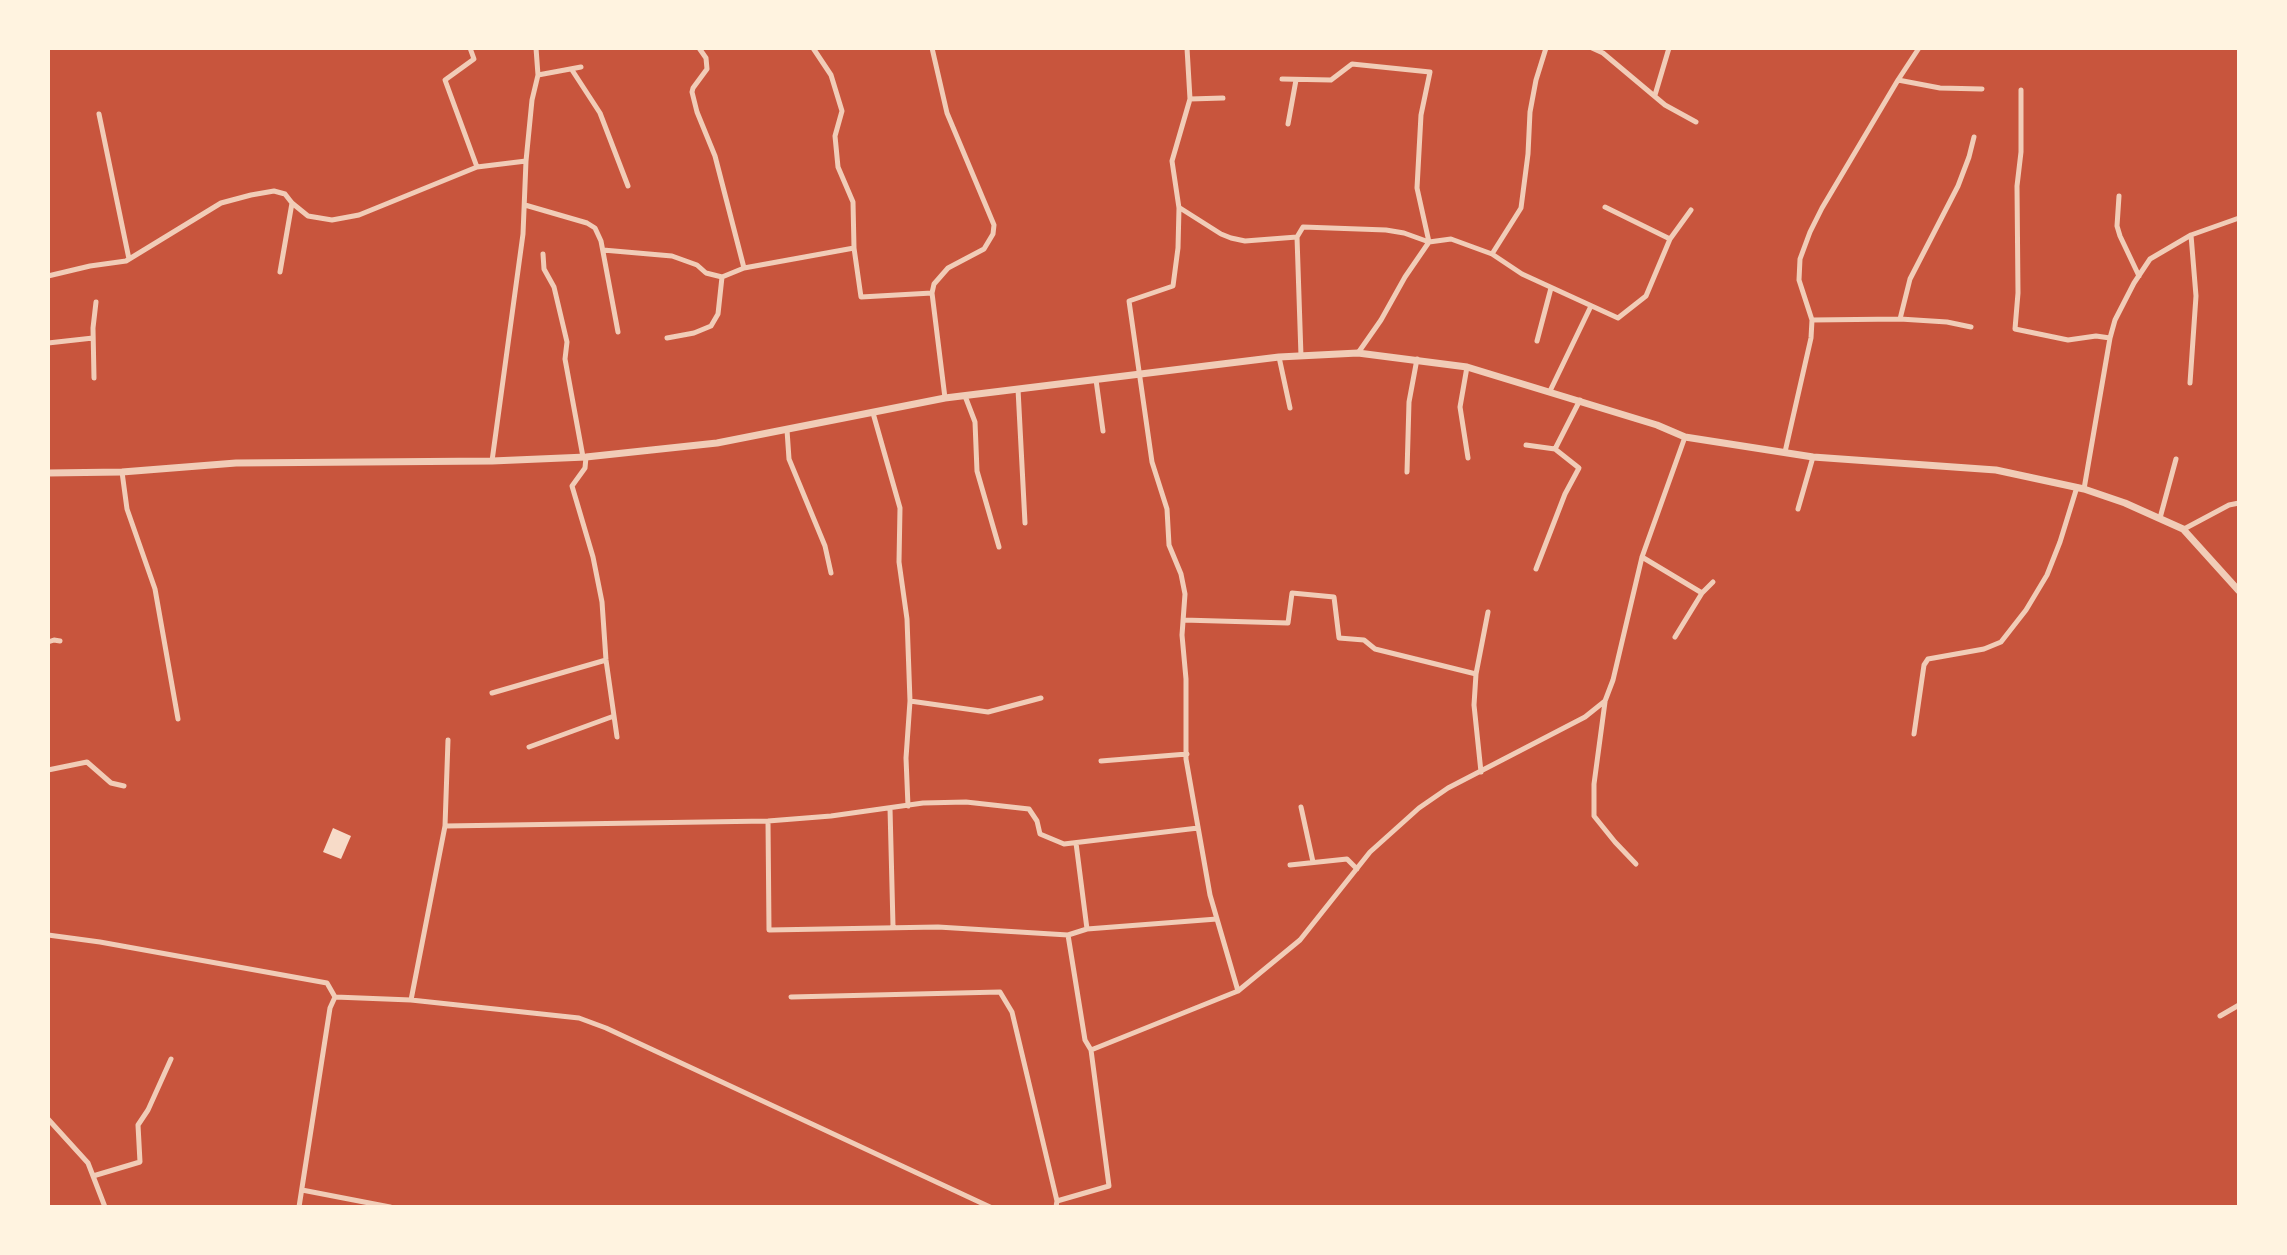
<!DOCTYPE html>
<html>
<head>
<meta charset="utf-8">
<style>
	body { margin:0 }
	#map { position:relative; width:2287px; height:1255px; overflow:hidden; background:#c8553d; font-family:Figtree,sans-serif }
	canvas { display:block }
	.frame { position:absolute; inset:0; border:50px solid #fff3e0; pointer-events:none }
</style>
</head>
<body>
<div id="map">
<canvas width="2287" height="1255"></canvas>
<div class="frame"></div>
</div>
<script>
const g = document.querySelector('canvas').getContext('2d');
g.lineJoin = 'round';
function fill(path, color) { g.fillStyle = color; g.fill(path, 'evenodd'); }
const poly = rows => new Path2D(rows.map(r => 'M' + r).join(''));
function trace(path, color, width, dash) { g.strokeStyle = color; g.lineWidth = width; g.lineCap = dash ? 'butt' : 'round'; g.setLineDash(dash || []); g.stroke(path); }
fill(poly([
	[333,828,351,836,341,859,323,852]
]), '#f7dbc8');
trace(poly([
	[470,48,474,59,445,80,477,167],
	[699,48,706,58,707,69,693,88,692,92,697,112,715,156,744,268],
	[813,48,831,75,842,111,835,136,838,167,853,202,854,248,861,297,932,293],
	[932,48,947,113,994,225,993,234,984,249,948,268,934,284,932,293,945,398],
	[1187,48,1190,99,1172,161,1179,208,1178,248,1173,286,1129,301,1152,462,1167,509,1169,545,1181,574,1185,594,1182,635,1186,679,1186,759,1210,895,1238,991],
	[1592,48,1603,53,1665,105,1696,122],
	[572,70,600,113,628,186],
	[538,75,581,67],
	[1282,79,1331,80,1352,64,1430,72,1421,115,1417,188,1429,242,1405,277,1381,320,1358,353],
	[1898,80,1940,88,1982,89],
	[2021,90,2021,152,2017,186,2018,293,2015,329,2068,340,2096,336,2110,338],
	[1655,95,1669,48],
	[1190,99,1223,98],
	[99,114,129,259],
	[1288,124,1296,80],
	[2119,196,2117,226,2120,236,2139,276],
	[525,205,587,223,595,228,601,241,618,332],
	[1605,207,1670,239],
	[1180,208,1221,234,1231,238,1245,241,1297,237],
	[603,250,672,256,697,265,706,273,722,277,744,268,854,248],
	[543,254,544,269,554,287,567,342,565,359,583,457],
	[1492,254,1521,208,1528,154,1530,112,1536,80,1546,48],
	[280,272,292,203],
	[48,276,90,266,126,261,221,203,251,195,274,191,285,194,292,203,308,216,332,220,359,215,477,167,526,161],
	[1900,319,1910,279,1958,186,1969,157,1974,137],
	[1812,320,1900,319,1947,322,1971,327],
	[667,338,694,333,711,326,718,314,722,277],
	[1537,341,1551,288],
	[48,343,93,338],
	[1301,356,1297,237,1303,227,1386,230,1404,233,1429,242,1451,239,1492,254,1522,274,1618,318,1646,296,1670,239,1691,210],
	[1279,357,1290,408],
	[1467,367,1460,407,1468,458],
	[94,378,93,328,96,302],
	[1096,380,1103,431],
	[2190,383,2196,296,2191,235],
	[1018,389,1025,523],
	[1550,391,1591,306],
	[965,396,975,422,977,471,999,547],
	[873,413,900,508,899,562,907,619,910,701,906,758,908,806],
	[787,430,789,459,825,546,831,573],
	[1526,445,1555,449,1579,468,1565,494,1536,569],
	[1555,449,1580,400],
	[1785,452,1811,338,1812,320,1799,280,1800,259,1810,232,1822,208,1898,80,1919,48],
	[586,457,585,468,572,486,593,557,602,602,606,660,617,737],
	[492,461,523,234,526,161,532,100,538,75,536,48],
	[122,472,127,509,155,589,178,719],
	[1407,472,1409,402,1417,359],
	[2084,489,2110,338,2115,320,2134,283,2150,259,2191,235,2239,218],
	[1798,509,1813,457],
	[2160,518,2176,459],
	[2184,529,2229,505,2239,503],
	[1642,557,1702,593],
	[1183,620,1288,623,1292,593,1334,597,1339,638,1364,640,1375,649,1476,674],
	[1675,637,1702,593,1713,582],
	[48,642,54,640,60,641],
	[492,693,606,660],
	[910,701,988,712,1041,698],
	[1605,702,1594,784,1594,816,1615,842,1636,864],
	[1914,734,1924,665,1928,659,1984,649,2001,642,2026,610,2047,575,2060,542,2077,487],
	[529,747,614,716],
	[1101,761,1187,754],
	[48,770,87,762,111,783,124,786],
	[1481,772,1474,705,1476,674,1488,612],
	[1301,807,1313,862],
	[890,808,893,926],
	[768,821,769,930,938,927,1068,935,1087,929,1217,919],
	[445,826,768,821,831,816,923,803,966,802,1029,809,1037,821,1040,834,1064,844,1198,828],
	[1076,843,1087,929],
	[1290,865,1347,859,1357,869],
	[48,935,100,942,327,983,335,997,330,1008,299,1207],
	[335,997,411,1000,579,1018,606,1028,990,1207],
	[791,997,1000,992,1012,1012,1057,1201],
	[411,1000,445,826,448,740],
	[2220,1016,2239,1005],
	[1091,1050,1238,991,1300,940,1370,852,1419,808,1448,788,1585,717,1605,701,1613,680,1642,557,1685,437],
	[48,1119,88,1163,105,1207],
	[93,1176,140,1162,138,1125,148,1110,171,1059],
	[302,1190,390,1207],
	[1056,1207,1057,1201,1109,1186,1091,1050,1085,1040,1068,935]
]), '#f1ccb7', 5);
trace(poly([
	[48,473,122,472,236,463,492,461,586,457,717,443,945,398,1279,357,1358,353,1467,367,1657,425,1685,437,1813,457,1996,470,2084,489,2125,503,2183,529,2239,591]
]), '#f1ccb7', 7);
</script>
</body>
</html>
